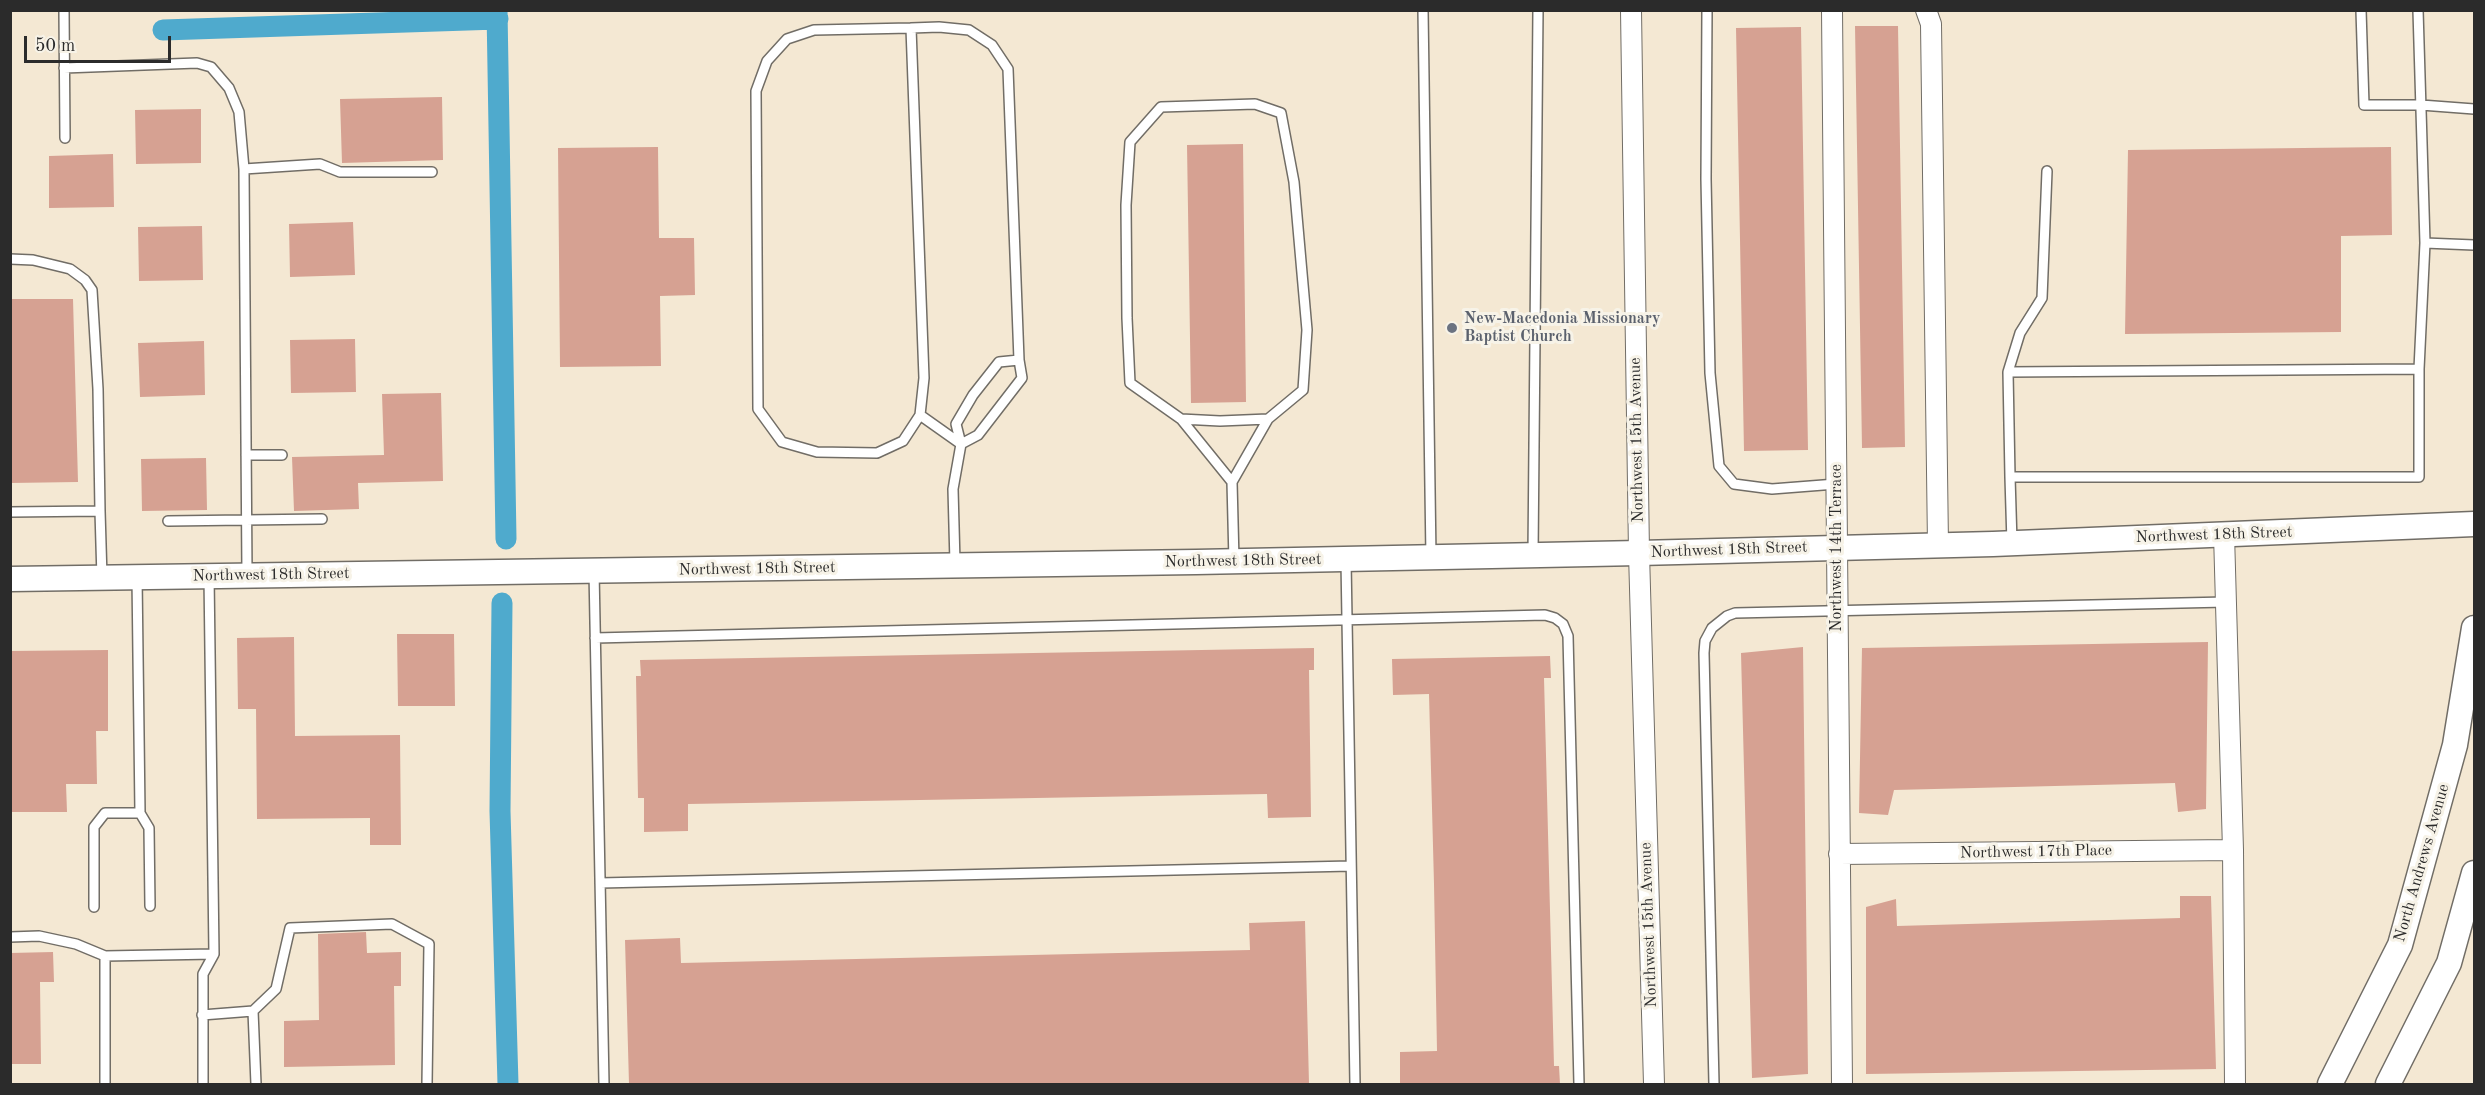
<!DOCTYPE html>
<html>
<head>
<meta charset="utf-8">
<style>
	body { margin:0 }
	#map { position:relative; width:2485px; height:1095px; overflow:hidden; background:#f4e8d3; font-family:"Old Standard TT",serif }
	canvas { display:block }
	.frame { position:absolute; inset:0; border:12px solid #2b2b2b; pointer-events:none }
	.scale { position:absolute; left:24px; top:36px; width:147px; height:27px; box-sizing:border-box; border:3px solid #2b2b2b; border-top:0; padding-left:8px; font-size:18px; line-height:21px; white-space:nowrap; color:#2b2b2b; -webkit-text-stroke:4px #f7f3e8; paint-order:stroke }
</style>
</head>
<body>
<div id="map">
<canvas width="2485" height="1095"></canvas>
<div class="frame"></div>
<div class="scale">50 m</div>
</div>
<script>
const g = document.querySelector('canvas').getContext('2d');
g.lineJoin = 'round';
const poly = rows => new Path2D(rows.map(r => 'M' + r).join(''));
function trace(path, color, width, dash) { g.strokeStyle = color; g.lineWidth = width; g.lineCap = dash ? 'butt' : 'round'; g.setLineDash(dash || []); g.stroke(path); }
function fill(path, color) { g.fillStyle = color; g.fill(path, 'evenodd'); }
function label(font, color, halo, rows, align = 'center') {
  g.font = font + ' "Old Standard TT",serif'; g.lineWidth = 6; g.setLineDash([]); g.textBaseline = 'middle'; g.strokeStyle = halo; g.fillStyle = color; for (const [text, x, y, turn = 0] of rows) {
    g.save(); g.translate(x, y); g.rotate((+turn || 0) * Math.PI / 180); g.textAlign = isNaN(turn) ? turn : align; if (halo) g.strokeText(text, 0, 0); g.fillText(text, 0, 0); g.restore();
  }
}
trace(poly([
	[497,10,506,539],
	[163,30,498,19],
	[502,603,500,811,508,1084]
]), '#4faacd', 21);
fill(poly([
	[1855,26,1898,26,1905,447,1862,448],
	[1801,27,1808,450,1744,451,1736,28],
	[442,97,443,160,342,163,340,99],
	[201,109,201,163,136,164,135,110],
	[1243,144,1246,402,1191,403,1187,145],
	[658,147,659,238,694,238,695,295,660,296,661,366,560,367,558,148],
	[2391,147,2392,235,2341,236,2341,332,2125,334,2128,150],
	[113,154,114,207,49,208,49,156],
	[353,222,355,275,290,277,289,224],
	[202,226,203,280,139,281,138,227],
	[10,299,73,299,78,482,10,483],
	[355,339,356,392,291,393,290,340],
	[204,341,205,395,140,397,138,343],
	[441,393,443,481,358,483,359,509,294,511,292,457,384,455,382,394],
	[206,458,207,510,142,511,141,459],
	[397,634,454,634,455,706,398,706],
	[294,637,295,736,400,735,401,845,370,845,370,818,257,819,256,709,238,709,237,638],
	[2208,642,2206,809,2178,812,2175,783,1894,790,1888,815,1859,813,1862,648],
	[1803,647,1808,1074,1752,1078,1741,653],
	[1314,648,1314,670,1309,670,1311,817,1268,818,1267,794,688,804,688,831,644,832,644,798,638,798,636,676,641,676,640,660],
	[108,650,108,731,96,731,97,784,66,784,67,812,10,812,10,651],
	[1550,656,1551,678,1544,678,1554,1066,1559,1066,1560,1084,1400,1084,1400,1052,1437,1051,1434,884,1429,694,1393,695,1392,659],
	[2180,896,2211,896,2216,1069,1866,1074,1866,907,1896,899,1897,926,2180,918],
	[1305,921,1309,1084,629,1084,625,940,680,938,681,963,1250,950,1249,923],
	[366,932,367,953,401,952,401,986,394,986,395,1065,284,1067,284,1021,319,1020,318,934],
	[53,952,54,982,40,982,41,1064,10,1064,10,953]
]), '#d6a192');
const service = poly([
	[64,10,65,138],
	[1423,10,1431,557],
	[1707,10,1706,179,1710,373,1719,466,1734,484,1772,489,1836,484],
	[2361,10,2364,105,2421,105,2474,109],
	[2418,10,2425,243],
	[911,28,924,378,920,415,903,441,877,453,817,452,782,442,758,409,756,91,767,61,787,39,814,30,911,28,939,27,969,30,992,45,1008,69,1019,360],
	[64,68,197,63,211,67,229,88,239,112,244,169,247,573],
	[1255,104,1281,113,1294,182,1307,330,1303,390,1268,419,1232,482,1181,419,1130,383,1127,318,1126,205,1130,142,1161,107,1255,104],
	[244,169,320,164,340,172,432,172],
	[10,259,33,260,70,269,85,280,92,290,98,389,100,511],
	[2419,369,2008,372,2010,477,2419,477,2419,369,2425,243,2474,245],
	[2008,372,2020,333,2042,298,2047,171],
	[920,415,961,444],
	[1181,419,1220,421,1268,419],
	[246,455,282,455],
	[2010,477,2012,543],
	[1232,482,1234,561],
	[10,512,100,511,102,578],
	[168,521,322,519],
	[1533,555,1538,10],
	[1346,561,1355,1084],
	[955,563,953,489,961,444,956,424,973,395,999,362,1019,360,1022,378,978,435,961,444],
	[594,571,604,1084],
	[137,577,140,813,149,828,150,906],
	[595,638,1545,615,1555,618,1563,624,1568,636,1579,1084],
	[600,883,1351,866],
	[94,907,94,827,105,813,140,813],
	[10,937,39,936,76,944,105,956],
	[253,1011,256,1084],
	[202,1015,253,1011,276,989,290,928,392,924,429,944,427,1084],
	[105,1084,105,956,214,954,209,576],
	[203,1084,203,974,214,954],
	[1714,1084,1704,653,1705,641,1712,628,1727,616,1735,613,2226,602]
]);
const minor = poly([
	[1631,10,1639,553,1654,1084],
	[1832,10,1842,1084],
	[1926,10,1931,24,1938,545],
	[2224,534,2233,850,2235,1084],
	[1839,854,2233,850]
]);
const tertiary = poly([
	[10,579,1196,562,1639,553,1993,544,2474,524],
	[2330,1084,2400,945,2455,745,2474,628],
	[2388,1084,2449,963,2474,873]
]);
trace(service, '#716d66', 12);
trace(minor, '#716d66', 22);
trace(tertiary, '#716d66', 27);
trace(service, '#fff', 9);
trace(minor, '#fff', 20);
trace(tertiary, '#fff', 24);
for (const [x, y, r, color] of [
	[1452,328,6,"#6b7280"]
]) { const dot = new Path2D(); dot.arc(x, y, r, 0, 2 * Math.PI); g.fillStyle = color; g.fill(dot); trace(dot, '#f7f3e8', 2); }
label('bold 16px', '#5b616d', '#f7f3e8', [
	["New-Macedonia Missionary",1464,319],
	["Baptist Church",1464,337]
], 'left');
label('16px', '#2b2b2b', '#f7f3e8', [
	["Northwest 15th Avenue",1637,440,-91],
	["Northwest 18th Street",2214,535,-2],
	["Northwest 14th Terrace",1837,548,-90],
	["Northwest 18th Street",1729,550,-2],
	["Northwest 18th Street",1243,561,-1],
	["Northwest 18th Street",757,569,-1],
	["Northwest 18th Street",271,575,-1],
	["Northwest 17th Place",2036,852,-1],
	["North Andrews Avenue",2422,863,-74],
	["Northwest 15th Avenue",1649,925,-92]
]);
</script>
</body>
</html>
